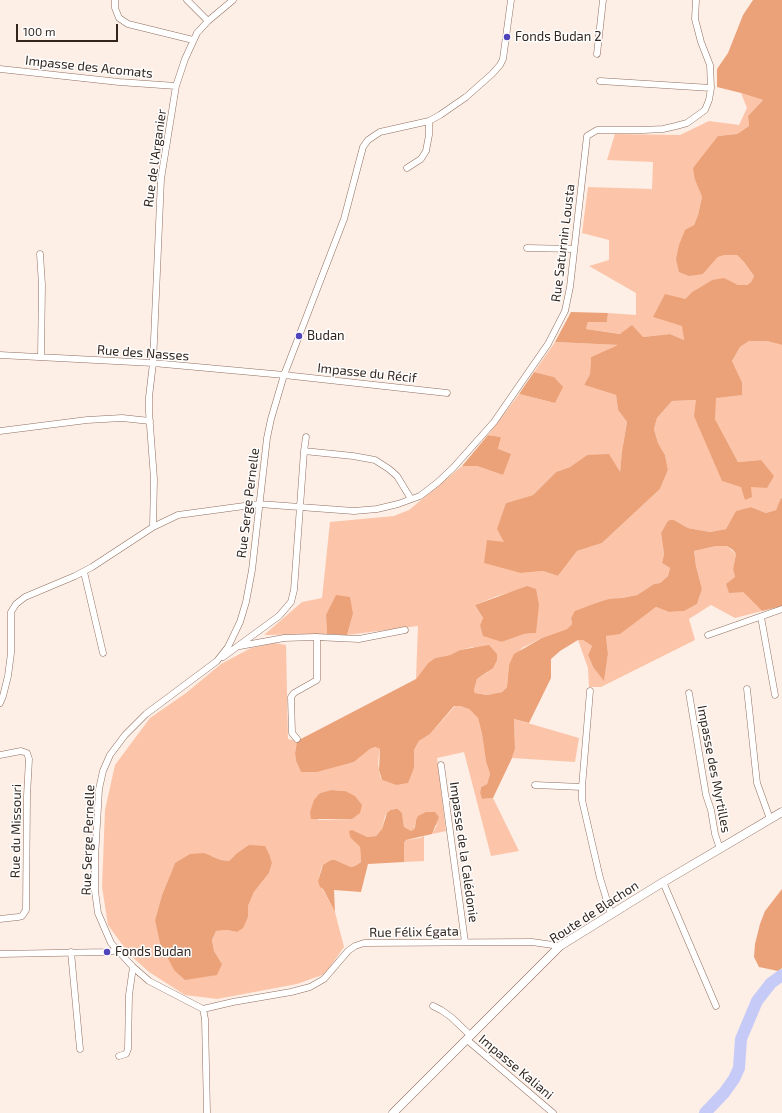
<!DOCTYPE html>
<html>
<head>
<meta charset="utf-8">
<style>
	body { margin:0 }
	#map { position:relative; width:782px; height:1113px; overflow:hidden; background:#fdeee6; font-family:"Exo 2",sans-serif }
	canvas { display:block }
	.scale { position:absolute; left:16px; top:24px; width:102px; height:18px; box-sizing:border-box; border:2px solid #32251e; border-top:0; padding-left:5px; font-size:12px; line-height:14px; white-space:nowrap; color:#32251e; -webkit-text-stroke:3px #fefefe; paint-order:stroke }
</style>
</head>
<body>
<div id="map">
<canvas width="782" height="1113"></canvas>
<div class="scale">100 m</div>
</div>
<script>
const g = document.querySelector('canvas').getContext('2d');
g.lineJoin = 'round';
function fill(path, color) { g.fillStyle = color; g.fill(path, 'evenodd'); }
const poly = rows => new Path2D(rows.map(r => 'M' + r).join(''));
function trace(path, color, width, dash) { g.strokeStyle = color; g.lineWidth = width; g.lineCap = dash ? 'butt' : 'round'; g.setLineDash(dash || []); g.stroke(path); }
function label(font, color, halo, rows, align = 'center') {
  g.font = font + ' "Exo 2",sans-serif'; g.lineWidth = 3; g.setLineDash([]); g.textBaseline = 'middle'; g.strokeStyle = halo; g.fillStyle = color; for (const [text, x, y, turn = 0] of rows) {
    g.save(); g.translate(x, y); g.rotate((+turn || 0) * Math.PI / 180); g.textAlign = isNaN(turn) ? turn : align; if (halo) g.strokeText(text, 0, 0); g.fillText(text, 0, 0); g.restore();
  }
}
fill(poly([
	[741,93,763,100,748,116,749,126,737,134,718,136,695,180,702,197,698,215,694,225,685,231,703,274,718,257,725,255,737,255,744,262,754,276,751,282,747,285,738,285,712,280,692,292,685,299,683,327,684,340,670,334,643,337,586,329,588,322,607,322,608,313,636,315,636,293,589,266,609,260,609,240,582,233,588,187,652,189,653,162,607,160,615,134,680,135,709,121,739,125,747,108],
	[749,341,767,341,782,345,782,499,781,499,776,510,766,513,751,507,737,511,726,529,710,532,688,528,674,520,667,522,661,533,664,554,662,563,670,568,668,576,660,583,654,584,637,595,596,603,571,618,572,624,567,629,542,638,522,648,509,665,507,687,502,692,487,695,475,693,474,690,477,679,488,672,473,647,460,650,450,655,435,658,428,663,416,679,418,626,347,635,353,614,326,615,327,634,264,635,302,602,322,598,330,522,394,516,409,510,462,466,477,466,503,475,498,449,501,437,488,435,519,394,555,403,554,377,534,372,555,342,619,345,591,357,590,374,584,385,616,395,618,410,627,422,622,451,620,473,587,455,570,467,556,472,533,495,506,503,504,542,521,573,543,571,558,576,577,551,602,543,660,489,668,470,665,455,658,443,654,429,657,418,672,401,696,400,751,487,761,460,738,462,715,419,715,398,742,382,732,361,740,347],
	[512,592,536,633,524,634,502,642,480,625,483,618,475,605,497,596],
	[716,546,727,546,736,554,733,569,735,577,743,592,762,611,735,618,711,605,689,619,695,640,601,687,589,687,588,668,578,640,583,640,592,646,588,655,593,667,604,680,608,654,606,636,620,633,656,607,669,612,683,611,697,604,702,589,696,566,694,551],
	[275,643,286,645,288,739,297,741,295,753,296,761,301,772,354,762,370,749,375,747,380,749,378,763,380,776,382,780,396,785,414,768,414,750,419,741,430,734,455,706,460,706,469,709,478,718,482,734,486,762,490,774,487,784,481,787,480,793,482,799,493,798,519,851,491,856,464,752,437,758,446,831,432,834,437,825,416,820,414,829,411,831,408,830,404,827,402,813,398,809,395,809,390,810,385,816,382,829,376,836,367,837,349,835,360,847,361,862,355,866,351,867,335,860,332,860,322,866,318,881,335,912,344,947,325,974,297,984,217,999,185,995,149,972,129,954,108,925,102,887,105,810,115,765,150,718,186,693,221,664,251,648],
	[331,790,345,791,352,819,318,820,320,793],
	[236,854,270,856,272,863,269,873,254,892,248,906,248,917,237,932,227,930,216,931,212,940,214,951,222,964,155,920,162,895,175,863,212,856,221,860,229,861],
	[514,719,579,738,575,762,512,758,515,749],
	[424,836,424,861,404,862,404,843,406,840,420,838]
]), '#fcc5a9');
fill(poly([
	[753,0,782,0,782,345,767,341,749,341,740,347,732,361,742,382,742,395,716,398,715,419,738,462,761,460,774,476,767,488,751,487,752,497,745,500,741,487,722,481,694,416,696,400,672,401,657,418,654,429,658,443,665,455,668,470,660,489,602,543,577,551,558,576,543,571,521,573,484,563,487,540,504,542,497,529,506,503,533,495,556,472,570,467,587,455,609,454,620,472,622,451,627,422,618,410,616,395,584,385,590,374,591,357,618,345,555,342,571,312,608,313,607,322,588,322,586,329,620,334,632,325,643,337,670,334,684,340,682,326,653,317,665,294,685,299,692,292,712,280,724,278,738,285,747,285,751,282,754,276,744,262,737,255,725,255,718,257,703,274,689,276,679,272,676,259,679,245,685,230,694,225,698,215,702,197,695,180,693,168,718,136,737,134,749,126,748,116,763,100,741,93,717,87,717,69,728,53,743,15],
	[534,372,554,377,563,387,555,403,519,394],
	[488,435,501,437,498,449,511,454,503,475,477,466,462,466],
	[781,498,782,499,782,606,762,611,743,592,729,593,726,584,735,577,733,569,736,554,733,550,727,546,716,546,694,551,696,566,702,589,697,604,684,611,669,612,656,607,620,634,606,636,608,654,604,681,593,667,588,655,592,646,583,640,578,640,560,651,551,659,551,678,529,723,514,719,515,749,512,758,493,798,482,799,480,793,481,787,487,784,490,774,486,762,482,734,478,718,469,709,460,706,454,706,430,734,419,741,414,750,414,768,408,783,396,785,382,780,379,770,380,749,375,747,370,749,354,762,317,772,301,772,296,761,295,753,297,741,416,679,428,663,435,658,450,655,460,650,489,645,497,654,497,660,493,668,477,679,474,690,475,693,487,695,502,692,507,687,509,665,514,654,542,638,567,629,572,624,571,618,575,611,596,603,609,599,622,598,637,595,654,584,660,583,668,576,670,568,662,563,664,554,661,533,667,522,670,520,674,520,688,528,710,532,726,529,736,511,751,507,766,513,776,510],
	[527,586,536,589,539,605,536,633,524,634,502,642,483,636,480,625,483,618,475,605],
	[336,595,350,597,353,614,347,635,327,634,326,615],
	[331,790,345,791,355,796,362,805,360,813,352,819,311,819,310,812,314,800,320,793],
	[395,809,398,809,402,813,404,827,411,831,414,829,415,827,416,820,418,816,426,812,435,812,439,817,432,834,406,840,404,843,404,862,368,864,361,892,334,890,335,912,323,889,320,887,318,881,323,865,331,860,335,860,351,867,355,866,361,862,360,847,350,837,349,831,352,830,367,837,376,836,382,829,387,813,390,810],
	[249,845,265,846,270,856,272,863,269,873,254,892,248,906,248,917,243,928,237,932,227,930,216,931,212,940,214,951,222,964,217,975,185,980,174,970,160,943,155,920,162,895,175,863,190,854,204,853,221,860,229,861,236,854],
	[782,889,782,968,778,971,759,967,754,957,755,944,760,924,765,911]
]), '#eca279');
trace(poly([
	[705,1113,724,1093,734,1079,739,1068,741,1039,757,1001,771,983,782,975]
]), '#c6caf7', 12);
const minor = poly([
	[115,0,115,8,119,18,128,24,193,40],
	[187,0,208,21],
	[511,0,503,59,500,65,492,74,466,97,440,115,429,121,380,132,368,140,363,147,344,219,284,375,271,419,267,438,252,570,246,602,240,622,228,647,217,661,146,714,125,735,110,755,103,771,99,789,95,858,95,891,98,913,111,943,133,967,149,981,203,1009,233,1002,291,992,310,987,324,979,348,951,355,946,364,943,532,942,560,946],
	[597,54,603,0],
	[0,69,119,82,176,86],
	[600,81,711,88],
	[407,168,421,159,426,151,429,135,429,121],
	[527,248,574,249],
	[40,254,42,285,41,357],
	[0,355,153,363,284,375,447,393],
	[0,431,87,420,122,418,150,421],
	[304,451,306,437],
	[153,527,154,479,149,412,149,397,153,363,161,179,176,86,185,59,197,33,208,21,233,0],
	[84,572,103,653],
	[761,617,775,695],
	[708,635,782,609],
	[240,646,284,638,315,637,359,639,405,630],
	[223,657,279,616,291,602,294,590,304,451,353,456,375,460,389,469,397,476,411,499],
	[747,689,757,783,770,819],
	[590,691,582,787,582,800,600,878,611,914],
	[689,693,706,795,711,810,715,834,720,849],
	[0,703,3,696,8,676,11,653,11,612,16,604,25,597,75,576,92,567,153,527,178,515,259,504,354,511,377,509,398,504,420,496,437,483,453,468,494,422,548,344,565,311,570,287,587,136,597,130,643,130,663,129,676,126,687,123,705,110,709,100,711,88,710,65,701,42,695,19,696,0],
	[297,739,292,733,291,697,294,693,317,680,317,637],
	[0,755,21,751,27,753,29,759,27,796,26,910,22,916,18,917,0,919],
	[441,765,465,942],
	[535,785,582,787],
	[663,882,716,1006],
	[71,952,80,1049],
	[0,954,107,952,118,950],
	[433,1006,441,1010,451,1017,470,1035],
	[203,1009,205,1019,207,1113],
	[466,1039,553,1113],
	[119,1056,126,1054,128,1049,129,995,133,967]
]);
const tertiary = poly([
	[393,1113,560,946,660,884,782,812]
]);
trace(minor, '#906f5f', 7);
trace(tertiary, '#906f5f', 9);
trace(minor, '#fff', 6);
trace(tertiary, '#fff', 8);
for (const [x, y, r, color] of [
	[507,37,4,"#5044bb"],
	[299,336,4,"#5044bb"],
	[107,952,4,"#5044bb"]
]) { const dot = new Path2D(); dot.arc(x, y, r, 0, 2 * Math.PI); g.fillStyle = color; g.fill(dot); trace(dot, '#fefefe', 1.5); }
label('13px', '#32251e', '#fefefe', [
	["Fonds Budan 2",515,37],
	["Budan",307,336],
	["Fonds Budan",115,952]
], 'left');
label('13px', '#32251e', '#fefefe', [
	["Impasse des Acomats",89,67,6],
	["Rue de l'Arganier",155,158,-82],
	["Rue Saturnin Lousta",563,243,-83],
	["Rue des Nasses",143,353,4],
	["Impasse du Récif",367,373,6],
	["Rue Serge Pernelle",248,503,-83],
	["Impasse des Myrtilles",714,769,79],
	["Rue du Missouri",16,831,-89],
	["Rue Serge Pernelle",88,840,-88],
	["Impasse de la Calédonie",464,852,82],
	["Route de Blachon",594,912,-33],
	["Rue Félix Égata",414,932,-1],
	["Impasse Kaliani",516,1067,40]
]);
</script>
</body>
</html>
